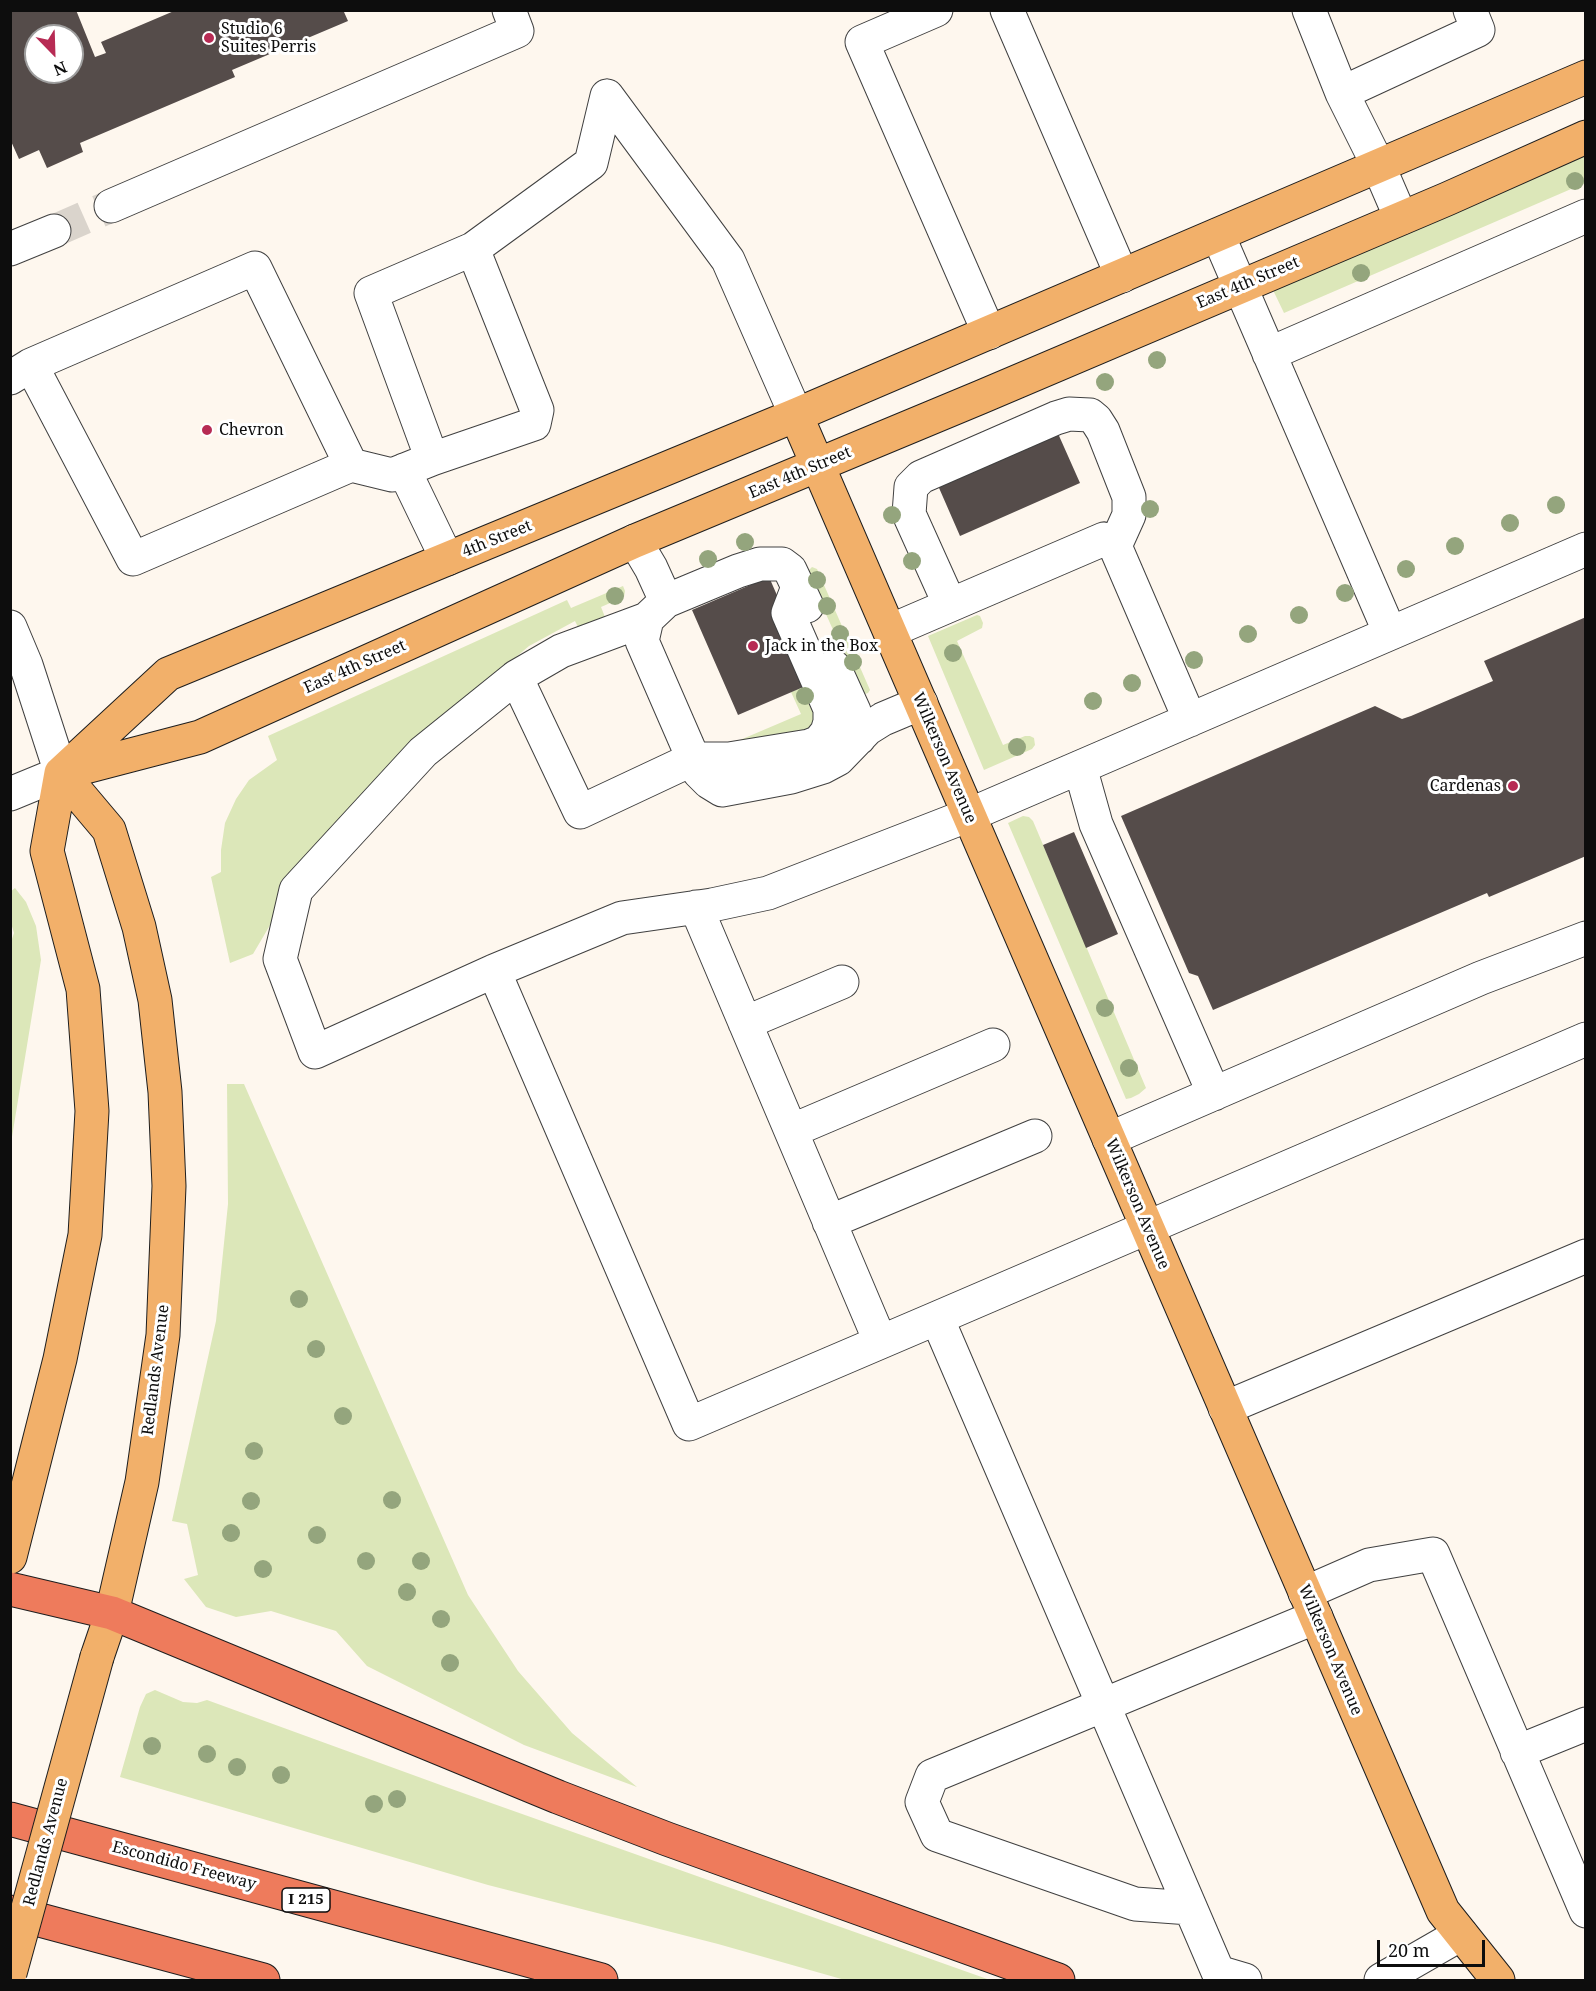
<!DOCTYPE html>
<html>
<head>
<meta charset="utf-8">
<style>
	body { margin:0 }
	#map { position:relative; width:1596px; height:1991px; overflow:hidden; background:#fef7ee; font-family:"Noto Serif",serif }
	canvas { display:block }
	.frame { position:absolute; inset:0; border:12px solid #0d0d0d; pointer-events:none }
	.north { position:absolute; left:24px; top:24px; width:60px; height:60px; box-sizing:border-box; background:#fff; border:2px solid #9e9e9e; border-radius:50%; rotate:157deg; font-size:16px; font-weight:700; line-height:24px; text-align:center; color:#0d0d0d }
	.north::after { content:''; display:block; margin:auto; width:21px; height:27px; background:#b72b54; clip-path:polygon(50% 0,100% 100%,50% 72%,0 100%) }
	.scale { position:absolute; left:1377px; top:1940px; width:108px; height:27px; box-sizing:border-box; border:3px solid #0d0d0d; border-top:0; padding-left:8px; font-size:18px; line-height:21px; white-space:nowrap; color:#0d0d0d; -webkit-text-stroke:4px #fff; paint-order:stroke }
</style>
</head>
<body>
<div id="map">
<canvas width="1596" height="1991"></canvas>
<div class="frame"></div>
<div class="north">N</div>
<div class="scale">20 m</div>
</div>
<script>
const g = document.querySelector('canvas').getContext('2d');
g.lineJoin = 'round';
function fill(path, color) { g.fillStyle = color; g.fill(path, 'evenodd'); }
const poly = rows => new Path2D(rows.map(r => 'M' + r).join(''));
function trace(path, color, width, dash) { g.strokeStyle = color; g.lineWidth = width; g.lineCap = dash ? 'butt' : 'round'; g.setLineDash(dash || []); g.stroke(path); }
function label(font, color, halo, rows, align = 'center') {
  g.font = font + ' "Noto Serif",serif'; g.lineWidth = 6; g.setLineDash([]); g.textBaseline = 'middle'; g.strokeStyle = halo; g.fillStyle = color; for (const [text, x, y, turn = 0] of rows) {
    g.save(); g.translate(x, y); g.rotate((+turn || 0) * Math.PI / 180); g.textAlign = isNaN(turn) ? turn : align; if (halo) g.strokeText(text, 0, 0); g.fillText(text, 0, 0); g.restore();
  }
}
fill(poly([
	[1585,156,1585,183,1284,313,1273,290],
	[812,567,817,569,870,690,868,693,865,694,861,692,807,572],
	[623,586,625,591,624,597,601,607,607,622,582,635,575,621,529,646,381,772,299,876,253,954,230,963,211,877,221,872,221,850,225,823,236,799,249,780,277,760,268,736,567,600,571,608],
	[977,615,980,616,983,623,982,628,957,641,1003,745,1025,736,1030,736,1034,738,1035,745,1032,749,984,770,928,636],
	[809,684,820,730,733,743,801,714,791,692],
	[1023,816,1029,817,1033,821,1146,1088,1139,1094,1131,1098,1126,1099,1008,823],
	[15,888,26,902,36,926,41,960,11,1143,10,945,14,933,11,923,10,892],
	[227,1084,244,1084,468,1595,518,1671,572,1733,637,1787,524,1745,367,1666,336,1631,271,1611,236,1617,206,1607,184,1579,198,1575,187,1524,172,1521,216,1321,228,1204],
	[155,1690,183,1702,197,1703,207,1700,446,1787,990,1980,845,1980,718,1944,488,1885,120,1777,140,1707,146,1694]
]), '#dce7b9');
fill(poly([
	[10,10,76,10,95,57,106,53,101,42,174,11,348,11,344,12,348,21,232,70,235,77,80,143,83,152,47,168,39,150,19,159,10,139],
	[36,36,72,36,72,72,36,72],
	[1056,429,1080,483,960,536,936,481],
	[769,577,815,682,738,715,692,610],
	[1586,617,1586,856,1489,897,1487,893,1213,1010,1198,976,1189,973,1121,816,1375,706,1402,719,1411,716,1493,681,1484,661],
	[1074,832,1118,934,1086,948,1043,845]
]), '#554c4a');
trace(poly([
	[54,231,111,206]
]), '#dad4cc', 33, [33, 16]);
const minor = poly([
	[936,10,862,42,989,333],
	[1007,10,1122,276],
	[1309,10,1342,93,1379,167,1401,218],
	[1342,93,1478,30,1470,10],
	[607,96,728,260,796,415],
	[111,206,517,31,509,10],
	[1218,235,1390,633],
	[10,249,54,231],
	[1269,354,1586,216],
	[31,365,255,268,351,465],
	[10,378,31,365,133,559,351,465,392,475,432,459,371,293,473,249,591,163,607,96],
	[432,459,534,424,537,410,473,249],
	[404,470,447,559],
	[635,541,651,568,666,601],
	[950,605,909,514,911,487,921,477,1056,418,1069,414,1090,415,1096,420,1103,431,1129,497,1129,515,1115,546],
	[807,606,790,570,782,564,760,564,738,571,666,601,647,619,642,641,699,772,709,782,722,790,791,777,823,767,838,759,867,729,883,719,921,703],
	[10,627,26,665,61,773,10,794],
	[890,631,1104,539,1115,546,1190,720],
	[834,667,854,711,859,738],
	[516,677,561,651,647,619],
	[1080,767,1096,824,1214,1094],
	[696,907,880,1341],
	[494,971,315,1052,280,959,296,890,423,752,516,677,580,812,693,759,729,759,809,746,819,742,827,732,830,722,830,709,788,613,798,587],
	[745,1023,842,982],
	[791,1131,993,1045],
	[1109,1139,1481,978,1586,938],
	[829,1222,1035,1136],
	[937,1318,689,1424,494,971,622,918,712,905,768,893,969,815,1586,549],
	[1225,1408,1586,1256],
	[1305,1593,1369,1565,1433,1554,1586,1911],
	[1517,1752,1586,1724],
	[1190,1908,1135,1904,937,1835,922,1802,932,1776,1316,1617],
	[1245,1980,1218,1972,937,1318,1586,1039],
	[1381,1980,1461,1934]
]);
const major = poly([
	[796,415,1443,1911,1498,1980],
	[66,772,200,737,635,541,981,397,1447,199,1586,137],
	[61,773,168,674,796,415,1586,77],
	[61,773,109,830,139,927,155,1000,165,1092,169,1186,163,1335,142,1482,112,1613,97,1657],
	[10,1557,60,1359,85,1235,92,1111,83,989,47,851,61,773]
]);
const highway = poly([
	[10,1589,112,1613,558,1797,667,1839,1058,1980],
	[10,1819,601,1980],
	[10,1912,263,1980]
]);
trace(minor, '#404040', 35);
trace(major, '#1e1e1e', 35);
trace(highway, '#1e1e1e', 35);
trace(minor, '#fff', 33);
trace(major, '#f2b06a', 33);
trace(highway, '#ee7b5c', 33);
const majorBridge = poly([
	[10,1973,97,1657]
]);
trace(majorBridge, '#1e1e1e', 35, []);
trace(majorBridge, '#f2b06a', 33);
g.fillStyle = '#94a57d';
for (const [x, y] of [
	[1575,181],
	[1361,273],
	[1157,360],
	[1105,382],
	[1556,505],
	[1150,509],
	[892,515],
	[1510,523],
	[745,542],
	[1455,546],
	[708,559],
	[912,561],
	[1406,569],
	[817,580],
	[1345,593],
	[615,596],
	[827,606],
	[1299,615],
	[840,634],
	[1248,634],
	[953,653],
	[1194,660],
	[853,662],
	[1132,683],
	[805,696],
	[1093,701],
	[1017,747],
	[1105,1008],
	[1129,1068],
	[299,1299],
	[316,1349],
	[343,1416],
	[254,1451],
	[392,1500],
	[251,1501],
	[231,1533],
	[317,1535],
	[366,1561],
	[421,1561],
	[263,1569],
	[407,1592],
	[441,1619],
	[450,1663],
	[152,1746],
	[207,1754],
	[237,1767],
	[281,1775],
	[397,1799],
	[374,1804]
]) { g.beginPath(); g.arc(x, y, 9, 0, 2 * Math.PI); g.fill(); }
for (const [x, y, r, color] of [
	[209,38,6,"#b72b54"],
	[207,430,6,"#b72b54"],
	[753,646,6,"#b72b54"],
	[1513,786,6,"#b72b54"]
]) { const dot = new Path2D(); dot.arc(x, y, r, 0, 2 * Math.PI); g.fillStyle = color; g.fill(dot); trace(dot, '#fff', 2); }
for (const [x, y, w] of [
	[306,1900,48]
]) { const box = new Path2D(); box.roundRect(x - w / 2, y - 12, w, 24, 4.5); g.fillStyle = '#fff'; g.fill(box); trace(box, '#0d0d0d', 1.5); }
label('bold 15px', '#0d0d0d', null, [
	["I 215",306,1900]
]);
label('16px', '#0d0d0d', '#fff', [
	["Studio 6",221,29],
	["Suites Perris",221,47],
	["Chevron",219,430],
	["Jack in the Box",765,646],
	["Cardenas",1501,786,"right"]
], 'left');
label('16px', '#0d0d0d', '#fff', [
	["East 4th Street",1248,283,-23],
	["East 4th Street",800,473,-23],
	["4th Street",497,539,-22],
	["East 4th Street",355,667,-24],
	["Wilkerson Avenue",944,758,67],
	["Wilkerson Avenue",1137,1204,67],
	["Redlands Avenue",156,1370,-83],
	["Wilkerson Avenue",1330,1650,67],
	["Redlands Avenue",46,1842,-75],
	["Escondido Freeway",184,1866,15]
]);
</script>
</body>
</html>
